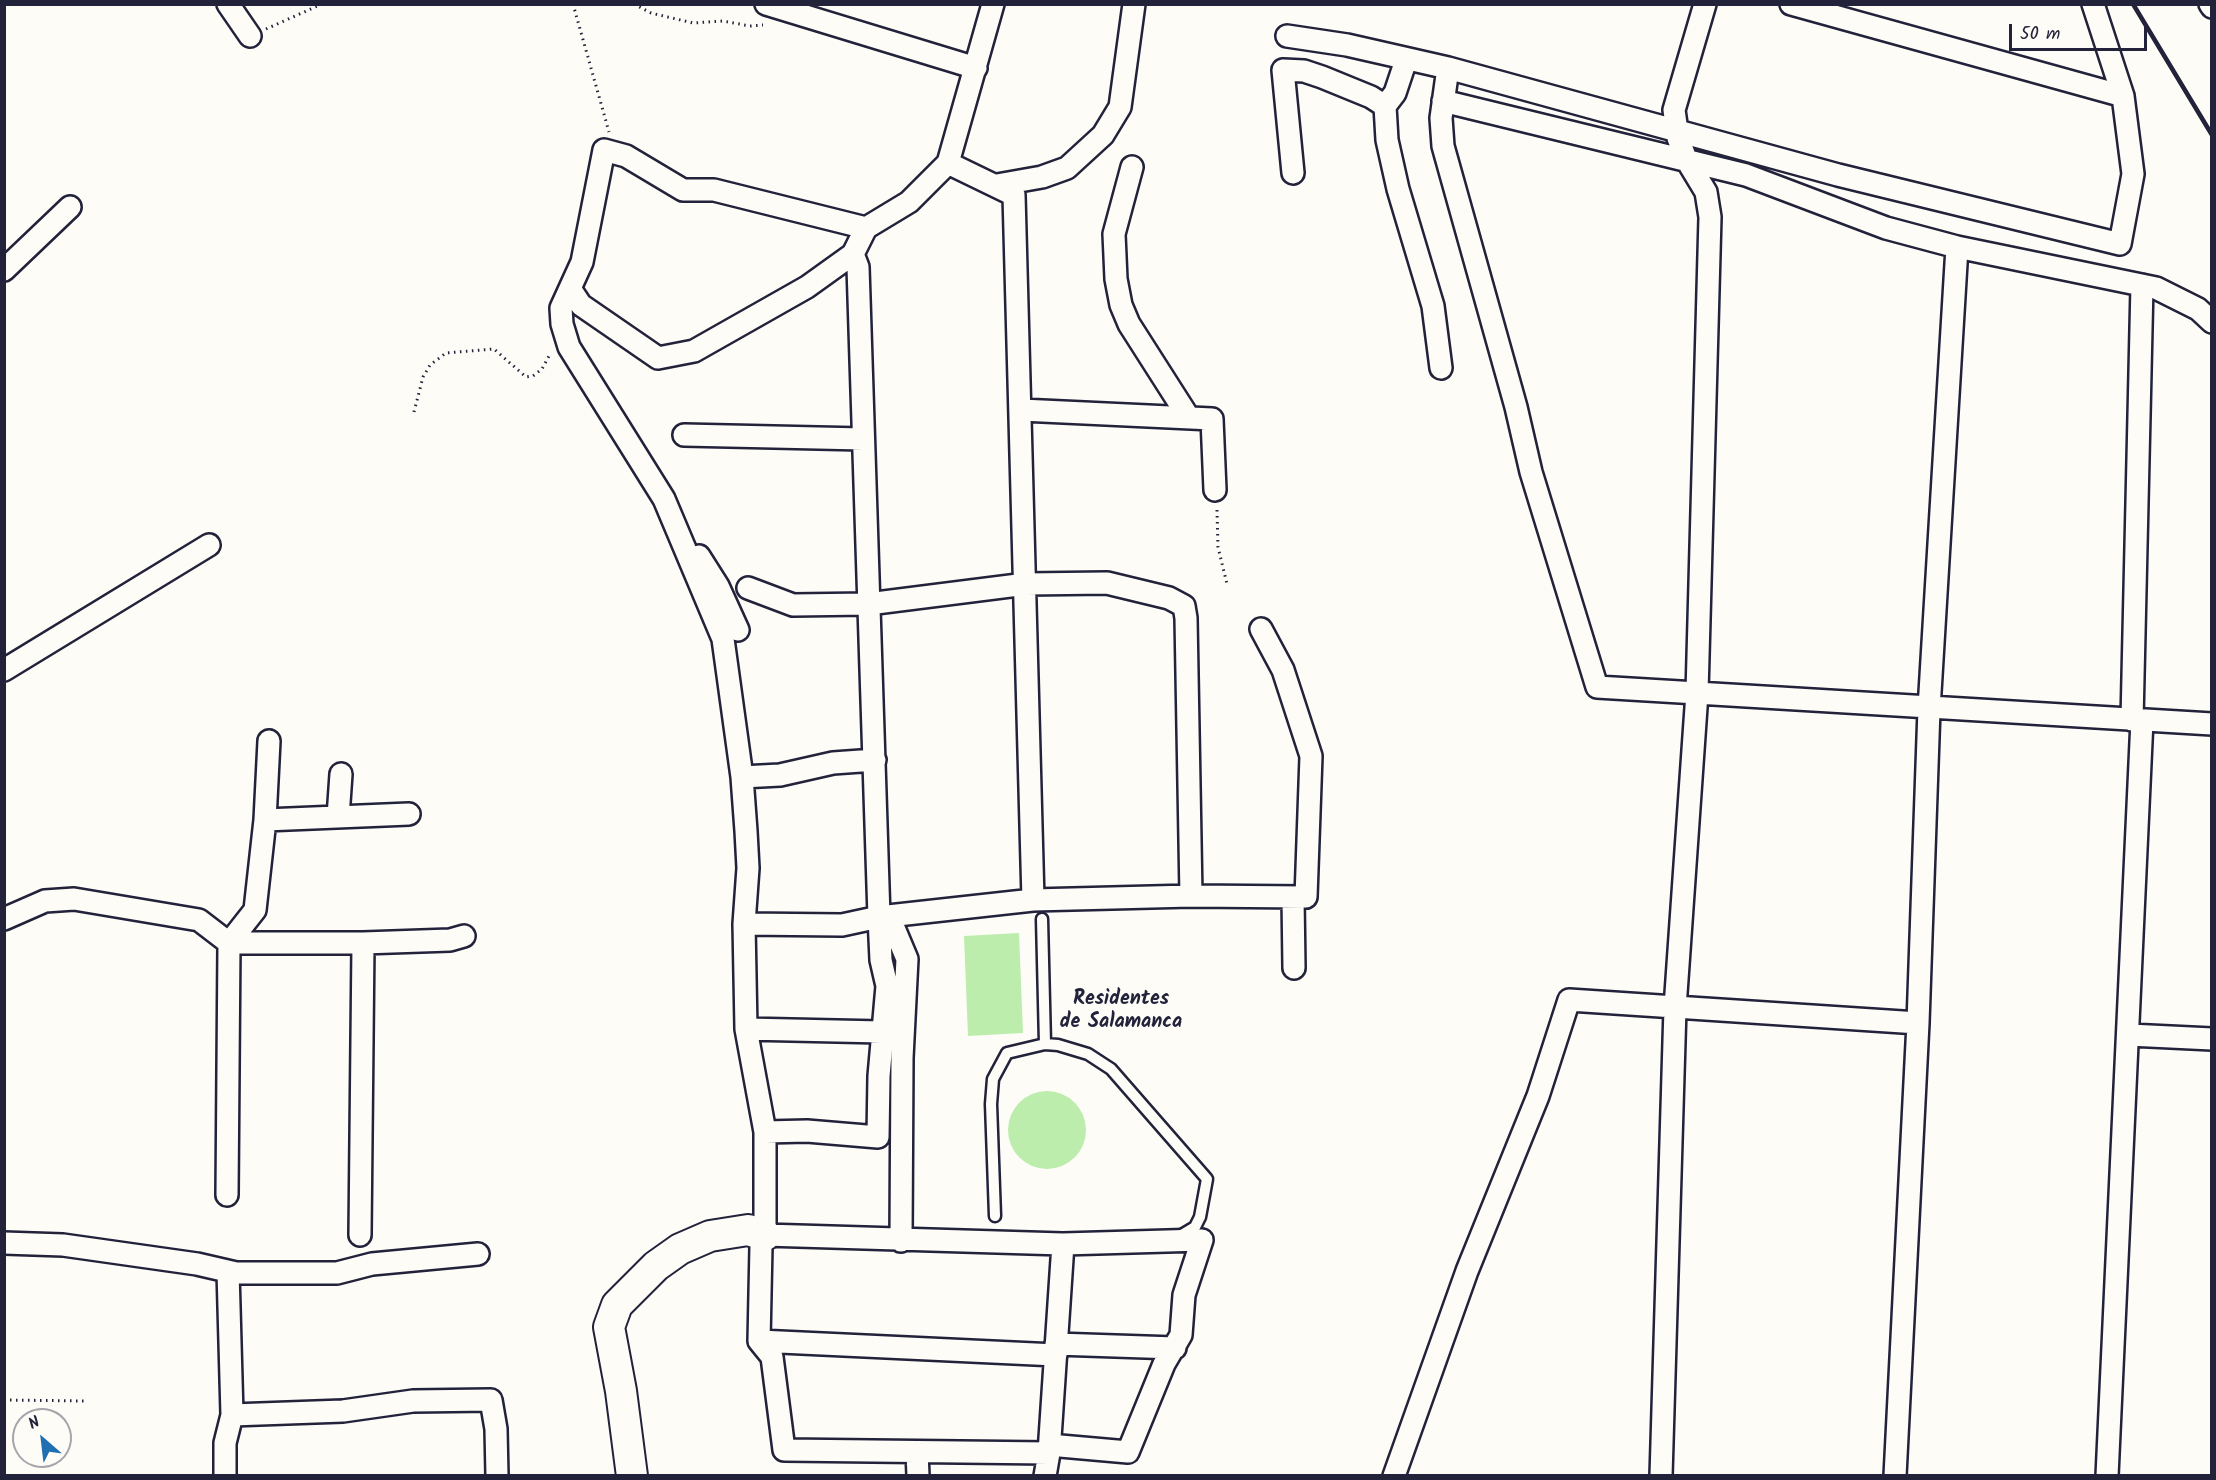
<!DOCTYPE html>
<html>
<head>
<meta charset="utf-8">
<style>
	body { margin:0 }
	#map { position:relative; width:2216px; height:1480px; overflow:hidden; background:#fdfcf7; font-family:Kalam,sans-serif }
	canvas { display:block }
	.frame { position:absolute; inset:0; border:6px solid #22223b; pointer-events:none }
	.north { position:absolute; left:12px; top:1408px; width:60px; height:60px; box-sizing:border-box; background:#fdfcf7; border:2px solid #a5a5ac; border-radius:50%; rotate:332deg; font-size:16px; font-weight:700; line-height:24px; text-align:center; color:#22223b }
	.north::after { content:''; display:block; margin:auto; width:21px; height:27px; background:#1f6fb2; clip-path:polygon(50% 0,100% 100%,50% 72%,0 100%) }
	.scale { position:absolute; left:2009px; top:24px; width:138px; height:27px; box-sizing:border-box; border:3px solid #22223b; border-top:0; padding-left:8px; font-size:18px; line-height:21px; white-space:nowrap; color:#22223b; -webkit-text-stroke:4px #fdfcf7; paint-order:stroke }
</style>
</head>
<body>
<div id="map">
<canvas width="2216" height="1480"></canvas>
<div class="frame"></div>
<div class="north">N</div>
<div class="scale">50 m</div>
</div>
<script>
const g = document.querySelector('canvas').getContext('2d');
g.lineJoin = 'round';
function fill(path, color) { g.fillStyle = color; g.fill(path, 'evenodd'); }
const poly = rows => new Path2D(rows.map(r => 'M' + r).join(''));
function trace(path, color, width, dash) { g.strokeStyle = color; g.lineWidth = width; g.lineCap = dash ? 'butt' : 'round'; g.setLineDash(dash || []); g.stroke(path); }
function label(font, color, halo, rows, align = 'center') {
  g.font = font + ' Kalam,sans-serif'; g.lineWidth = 6; g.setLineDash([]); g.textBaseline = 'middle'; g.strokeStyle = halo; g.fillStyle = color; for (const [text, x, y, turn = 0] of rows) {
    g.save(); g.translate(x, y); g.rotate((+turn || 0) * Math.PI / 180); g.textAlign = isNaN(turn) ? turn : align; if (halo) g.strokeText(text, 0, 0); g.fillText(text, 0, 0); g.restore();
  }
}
fill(poly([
	[1019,933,1023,1033,968,1036,964,936],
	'1008 1130a39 39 0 1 1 78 0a39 39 0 1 1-78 0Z'
]), '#bcedad');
const lane = poly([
	[1042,919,1045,1044],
	[995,1216,991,1104,993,1079,1007,1053,1045,1044,1058,1045,1088,1054,1111,1069,1207,1179,1200,1217,1195,1227,1180,1236]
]);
const street = poly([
	[228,4,250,36],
	[766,4,976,68],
	[1791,4,2123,96],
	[2210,4,2212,7],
	[1287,36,1347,45,1448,68,1838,175,2120,244,2133,174,2123,96,2093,4],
	[1406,60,1395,93,1385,106,1387,140,1398,189,1433,306,1441,368],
	[1448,68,1441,118,1443,146,1516,407,1531,472,1597,687,2212,724],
	[1443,101,1746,175,1886,228,1957,247,2156,288,2198,309,2212,322],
	[948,163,1014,195,1033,900],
	[1132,167,1114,234,1116,279,1121,305,1129,324,1189,418],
	[1293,173,1283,70,1304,71,1322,77,1371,97,1385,106],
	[997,185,1042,177,1067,168,1103,135,1120,107,1134,4],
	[866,228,714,190,683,190,626,156,604,150,582,262,561,308,562,324,569,347,664,499,723,639,742,777,746,831,748,868,744,924,746,1029,765,1132,765,1235,761,1246,759,1341,772,1357,784,1450,1049,1453],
	[853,254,858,267,879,917,894,928,907,959,902,1058,901,1241],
	[4,270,70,207],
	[571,290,581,305,658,358,694,351,807,287,853,254,866,228,909,202,948,163,993,4],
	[1021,410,1212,419,1215,490],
	[684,435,863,439],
	[699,556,718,586,738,630],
	[748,588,793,605,868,604,1026,584,1107,583,1169,598,1184,606,1186,618,1191,896],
	[4,670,209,545],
	[2132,720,2142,285],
	[742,777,780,775,833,763,875,760],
	[338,817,341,774],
	[265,820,409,814],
	[1293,897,1294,968],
	[4,919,45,901,74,899,199,920,229,943,363,943,450,940,464,936],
	[744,924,842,925,879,917,1033,900,1191,896,1306,897,1311,756,1283,670,1261,629],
	[746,1029,882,1032],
	[2129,1035,2212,1039],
	[765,1132,807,1131,878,1137,879,1076,887,986,881,960,879,917],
	[227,1195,229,943,255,910,265,820,269,741],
	[360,1235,363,943],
	[765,1235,1063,1244,1202,1240,1184,1295,1181,1335,1164,1364,1128,1452,1049,1445],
	[4,1243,63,1245,197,1264,236,1273,337,1273,372,1264,478,1254],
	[759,1341,1056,1355],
	[1056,1344,1175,1348],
	[232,1415,343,1411,413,1401,491,1400,496,1429,497,1476],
	[917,1452,918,1476],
	[225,1476,225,1443,232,1415,228,1271],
	[1045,1476,1049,1453,1063,1244],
	[1394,1476,1467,1271,1538,1096,1569,1000,1918,1023],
	[1661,1476,1675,1008,1697,693,1710,217,1706,192,1686,159,1678,138,1674,110,1705,4],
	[1895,1476,1918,1023,1929,709,1957,247],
	[2107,1476,2142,720]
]);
const secondary = poly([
	[632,1476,621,1391,609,1327,617,1305,656,1266,680,1249,710,1236,748,1230,765,1235]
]);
trace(lane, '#22223b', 15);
trace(street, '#22223b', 26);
trace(secondary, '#22223b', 34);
trace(poly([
	[573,4,609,132],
	[634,4,651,13,693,23,723,21,750,26,763,25],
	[266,29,322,4],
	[414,412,423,377,430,365,446,353,494,349,526,377,533,376,542,369,550,354],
	[1217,510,1218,547,1227,584],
	[4,1400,85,1401]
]), '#22223b', 3, [1.5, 4.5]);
trace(lane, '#fdfcf7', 10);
trace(street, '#fdfcf7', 21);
trace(secondary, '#fdfcf7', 30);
trace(poly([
	[2133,4,2212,135]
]), '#22223b', 4.5);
label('bold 20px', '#22223b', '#fdfcf7', [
	["Residentes",1121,1001],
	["de Salamanca",1121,1024]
]);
</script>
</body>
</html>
